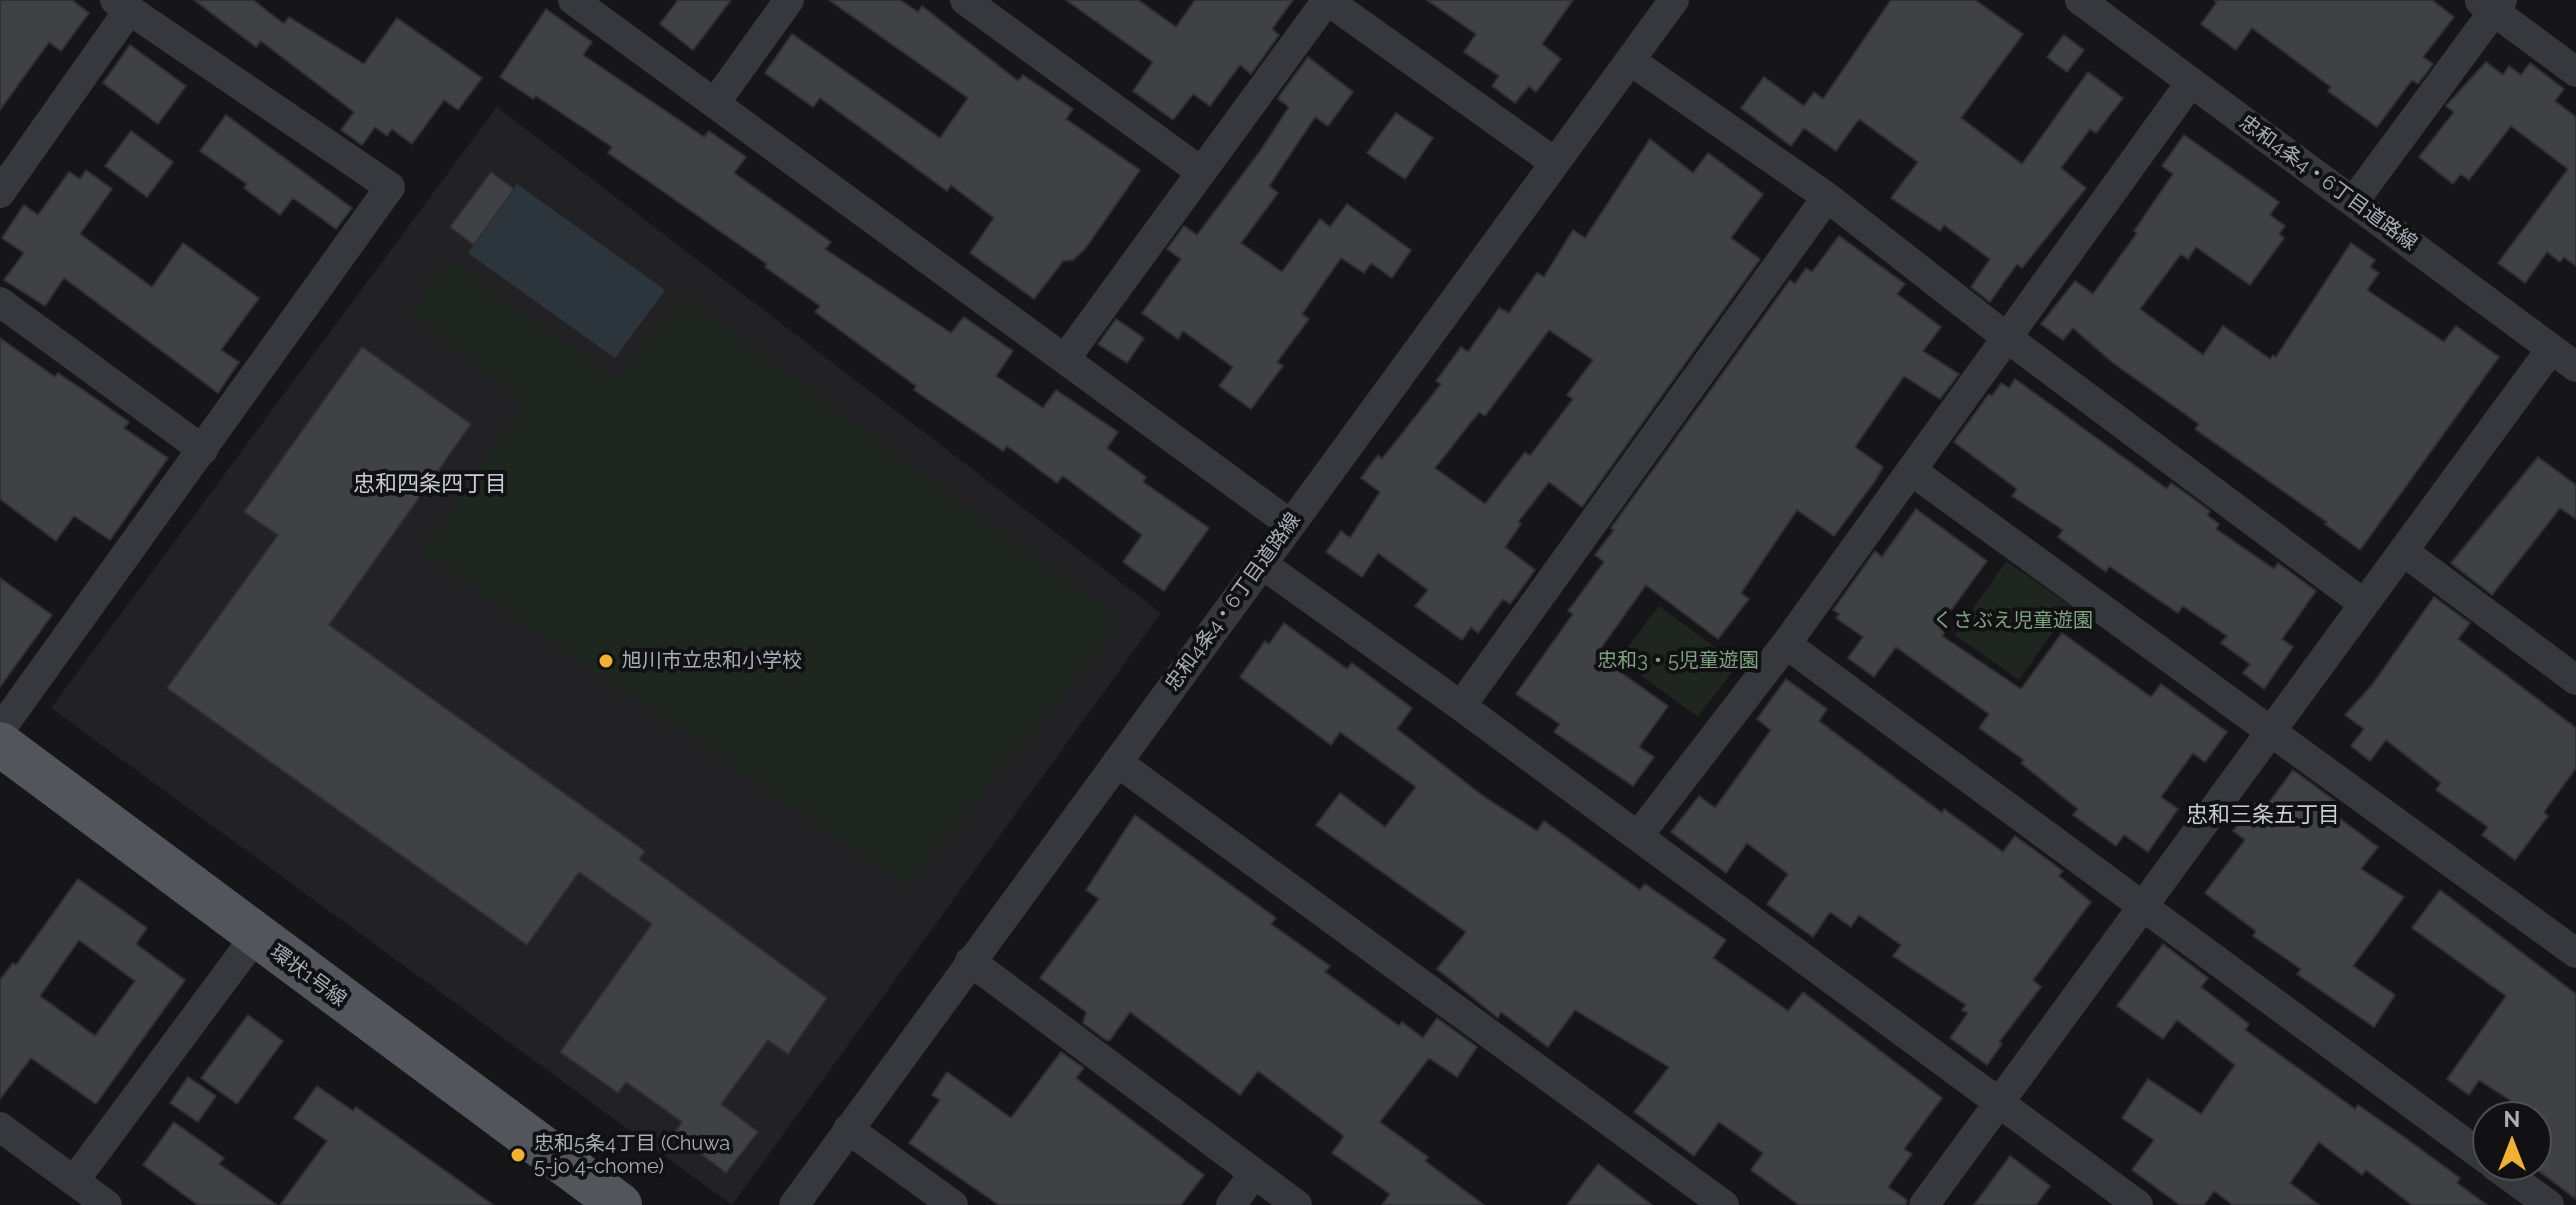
<!DOCTYPE html>
<html>
<head>
<meta charset="utf-8">
<style>
	body { margin:0 }
	#map { position:relative; width:2576px; height:1205px; overflow:hidden; background:#161618; font-family:Raleway,sans-serif }
	canvas { display:block }
	.north { position:absolute; left:2472px; top:1101px; width:80px; height:80px; box-sizing:border-box; background:#111113; border:2px solid #4d4f55; border-radius:50%; rotate:0deg; font-size:22px; font-weight:700; line-height:32px; text-align:center; color:#a8adb8 }
	.north::after { content:''; display:block; margin:auto; width:28px; height:36px; background:#f2b134; clip-path:polygon(50% 0,100% 100%,50% 72%,0 100%) }
</style>
</head>
<body>
<div id="map">
<canvas width="2576" height="1205"></canvas>
<div class="north">N</div>
</div>
<script>
const g = document.querySelector('canvas').getContext('2d');
g.lineJoin = 'round';
function fill(path, color) { g.fillStyle = color; g.fill(path, 'evenodd'); }
const poly = rows => new Path2D(rows.map(r => 'M' + r).join(''));
function trace(path, color, width, dash) { g.strokeStyle = color; g.lineWidth = width; g.lineCap = dash ? 'butt' : 'round'; g.setLineDash(dash || []); g.stroke(path); }
function label(font, color, halo, rows, align = 'center') {
  g.font = font + ' Raleway,"Noto Sans JP",sans-serif'; g.lineWidth = 8; g.setLineDash([]); g.textBaseline = 'middle'; g.strokeStyle = halo; g.fillStyle = color; for (const [text, x, y, turn = 0] of rows) {
    g.save(); g.translate(x, y); g.rotate((+turn || 0) * Math.PI / 180); g.textAlign = isNaN(turn) ? turn : align; if (halo) g.strokeText(text, 0, 0); g.fillText(text, 0, 0); g.restore();
  }
}
fill(poly([
	[497,107,1161,613,732,1205,51,708]
]), '#222225');
fill(poly([
	[449,260,616,378,683,296,1123,621,907,886,422,553,525,402,409,313],
	[2006,561,2071,606,2019,680,1955,635],
	[1659,606,1738,664,1698,717,1619,659]
]), '#1e261f');
fill(poly([
	[517,184,665,290,615,358,468,253]
]), '#2c353c');
const building = poly([
	[0,0,72,0,89,13,61,51,49,42,0,110,0,0],
	[194,0,253,0,284,24,289,17,364,64,397,18,482,78,458,110,444,100,412,144,392,129,387,136,375,127,362,145,341,130,354,112,261,41,256,47,194,0],
	[678,0,731,0,693,50,660,24,678,0],
	[829,0,900,0,918,12,922,6,1018,81,1023,75,1073,109,1066,119,1140,170,1085,249,1073,260,1063,261,1034,299,970,253,994,218,951,185,947,191,820,98,813,107,765,73,792,34,940,138,968,98,829,0],
	[1066,0,1138,0,1176,27,1195,0,1293,0,1272,29,1279,35,1251,74,1240,65,1210,106,1193,94,1173,120,1133,91,1153,62,1066,0],
	[1427,0,1573,0,1542,44,1561,59,1536,92,1529,86,1515,103,1492,86,1499,76,1464,52,1476,34,1427,0],
	[1891,0,1975,0,2023,34,1961,118,2022,164,2088,72,2123,98,2096,133,2090,129,2061,168,2086,188,2022,268,2017,264,1990,302,1971,287,1990,259,1944,225,1940,231,1891,198,1918,162,1859,119,1836,151,1804,128,1791,146,1741,108,1764,77,1804,106,1814,92,1823,99,1891,0],
	[2214,0,2432,0,2454,17,2423,57,2433,64,2418,84,2412,80,2377,127,2328,91,2331,87,2252,28,2236,50,2201,24,2217,2,2214,0],
	[546,9,592,42,583,55,704,137,709,131,746,157,734,173,831,242,825,249,951,333,964,317,1013,351,996,376,1043,408,1056,390,1118,432,1107,448,1146,477,1143,482,1209,528,1164,591,1123,562,1142,535,1063,476,1057,483,1007,446,1003,451,914,390,916,386,815,312,820,306,765,267,767,264,608,153,612,147,536,96,533,99,500,77,546,9],
	[2064,35,2084,50,2067,72,2047,57,2064,35],
	[130,45,186,86,158,124,103,83,130,45],
	[1308,57,1353,92,1328,126,1315,117,1269,186,1278,193,1241,243,1282,272,1320,219,1330,227,1347,204,1411,250,1392,278,1371,263,1364,273,1341,258,1302,314,1309,319,1277,362,1283,366,1251,409,1219,386,1233,367,1183,331,1178,339,1142,313,1181,259,1167,249,1184,226,1197,235,1261,150,1289,107,1278,99,1280,95,1308,57],
	[2486,62,2503,75,2509,66,2521,75,2530,63,2564,89,2555,101,2576,117,2576,266,2564,257,2560,262,2547,252,2525,283,2498,263,2568,169,2511,126,2469,180,2461,174,2453,184,2419,157,2454,112,2446,106,2486,62],
	[1396,113,1433,138,1405,179,1367,153,1396,113],
	[226,115,352,208,336,229,293,198,280,215,244,188,247,184,200,151,226,115],
	[131,131,173,162,147,197,105,166,131,131],
	[2184,135,2279,202,2270,215,2285,226,2279,234,2284,238,2250,285,2196,247,2188,259,2181,254,2140,309,2203,355,2223,326,2270,359,2273,355,2276,357,2351,243,2375,260,2370,267,2379,273,2367,290,2444,342,2456,326,2499,357,2360,550,2325,524,2327,522,2195,429,2199,424,2112,362,2073,328,2063,340,2041,324,2075,281,2093,294,2137,233,2134,231,2173,174,2162,166,2184,135],
	[1650,139,1693,173,1708,153,1763,194,1731,238,1760,259,1582,507,1549,482,1518,522,1521,524,1505,547,1535,570,1510,604,1503,599,1478,633,1471,627,1462,640,1415,606,1428,590,1378,553,1362,577,1326,552,1341,531,1350,538,1380,492,1361,478,1378,455,1382,459,1441,384,1436,381,1461,347,1468,352,1499,308,1509,313,1537,273,1544,277,1573,230,1585,238,1650,139],
	[1549,330,1593,360,1567,395,1573,399,1530,456,1525,452,1485,504,1435,468,1479,412,1485,416,1549,330],
	[86,170,112,189,80,234,152,287,183,243,259,298,221,350,239,362,218,393,64,278,45,306,4,280,24,253,2,238,24,205,38,215,69,172,80,179,86,170],
	[491,172,514,189,474,245,450,227,491,172],
	[1839,236,1905,284,1897,294,1941,327,1923,351,1959,374,1940,399,1904,376,1855,447,1883,467,1875,481,1834,536,1797,510,1741,593,1749,599,1718,639,1646,585,1596,655,1668,706,1639,747,1654,757,1633,786,1554,732,1560,724,1516,694,1573,614,1568,611,1604,562,1595,555,1614,530,1611,528,1790,280,1795,284,1806,268,1812,272,1839,236],
	[1116,319,1144,338,1127,363,1098,344,1116,319],
	[0,338,55,377,58,373,92,396,129,422,124,428,168,458,110,540,74,516,56,541,0,499,0,338],
	[362,347,471,424,329,625,645,851,639,859,827,998,788,1054,768,1040,721,1104,758,1132,726,1173,674,1133,682,1122,626,1082,618,1093,560,1052,652,924,579,872,527,945,167,688,278,535,244,512,362,347],
	[2015,379,2167,489,2171,483,2191,497,2210,511,2207,515,2219,524,2216,529,2274,569,2278,563,2316,591,2282,639,2293,647,2264,689,2243,673,2250,664,2221,643,2227,636,2183,606,2178,613,2109,566,2106,572,2058,537,2063,530,2012,496,2017,489,1954,442,1989,394,1992,396,2001,383,2009,388,2015,379],
	[2538,457,2576,485,2576,519,2560,508,2492,595,2451,563,2538,457],
	[1916,509,1987,561,1941,624,1947,629,1942,636,2021,689,2062,633,2151,697,2161,684,2227,732,2205,762,2193,753,2161,797,2178,809,2148,852,2124,835,2116,846,2073,815,2078,809,2021,763,2024,760,1979,728,1989,714,1896,647,1874,677,1848,658,1863,637,1836,618,1840,614,1833,610,1875,551,1882,557,1916,509],
	[0,578,52,615,0,687,0,578],
	[2434,597,2470,623,2458,639,2576,728,2576,768,2544,812,2548,816,2515,860,2482,835,2488,827,2436,790,2441,783,2386,740,2370,761,2351,746,2364,729,2345,715,2372,685,2434,597],
	[1284,623,1347,669,1352,663,1412,708,1397,729,1483,796,1537,831,1544,821,1640,890,1645,884,1726,940,1713,958,1788,1011,1803,992,1942,1098,1904,1149,1912,1154,1888,1187,1907,1200,1906,1205,1799,1205,1751,1170,1763,1153,1719,1122,1694,1156,1634,1112,1669,1067,1575,1010,1548,1047,1501,1012,1498,1018,1437,969,1466,932,1316,825,1340,793,1385,827,1416,787,1340,732,1331,745,1240,677,1265,641,1269,644,1284,623],
	[1786,679,1827,709,1819,721,1942,813,1944,809,2003,852,2015,836,2063,871,2059,876,2091,902,2033,980,2041,987,1999,1042,2002,1044,1987,1065,1950,1038,1968,1013,1962,1010,1966,1005,1893,956,1901,945,1859,915,1851,927,1830,912,1813,937,1767,904,1788,874,1747,843,1726,873,1671,832,1699,796,1715,808,1771,730,1757,719,1786,679],
	[2293,770,2338,803,2331,812,2378,847,2361,869,2404,897,2353,966,2395,995,2374,1027,2297,974,2301,969,2253,936,2256,931,2205,893,2245,840,2233,831,2255,803,2264,809,2293,770],
	[1135,815,1276,918,1271,924,1330,966,1325,972,1399,1026,1402,1022,1423,1038,1437,1018,1477,1047,1457,1077,1429,1058,1380,1122,1428,1157,1425,1161,1484,1205,1382,1205,1390,1194,1332,1153,1344,1136,1258,1071,1240,1095,1130,1012,1110,1040,1106,1040,1083,1023,1086,1012,1040,978,1099,899,1086,890,1135,815],
	[78,879,147,928,136,944,185,980,96,1104,31,1058,0,1099,0,980,13,963,16,965,78,879],
	[79,940,135,981,95,1036,40,996,79,940],
	[2440,890,2576,994,2576,1199,2536,1169,2536,1117,2479,1080,2469,1095,2447,1079,2506,996,2412,928,2440,890],
	[2163,944,2208,978,2201,987,2249,1024,2245,1030,2355,1109,2358,1105,2404,1137,2460,1178,2457,1183,2487,1205,2412,1205,2366,1170,2362,1175,2319,1142,2290,1183,2319,1205,2233,1205,2214,1191,2204,1205,2180,1205,2132,1170,2154,1140,2122,1118,2148,1079,2201,1114,2235,1065,2177,1020,2163,1039,2117,1006,2163,944],
	[248,1015,283,1041,237,1104,201,1078,248,1015],
	[1061,1052,1084,1068,1076,1078,1204,1175,1181,1205,999,1205,909,1143,940,1100,932,1095,947,1072,1011,1118,1061,1052],
	[188,1077,216,1096,198,1122,170,1103,188,1077],
	[317,1086,353,1111,356,1107,493,1205,280,1205,327,1141,294,1118,317,1086],
	[174,1122,224,1158,219,1164,277,1205,198,1205,143,1165,174,1122],
	[2010,1156,2050,1186,2036,1205,1974,1205,2010,1156],
	[1598,1164,1652,1205,1567,1205,1598,1164]
]);
fill(building, '#404145');
trace(building, '#303034', 2);
trace(poly([
	[573,0,1290,524],
	[965,0,1200,171],
	[2080,0,2576,367],
	[2480,1,2576,72],
	[1631,61,1827,197,2006,337,2364,604],
	[715,103,789,0],
	[0,193,129,10],
	[2354,201,2502,0],
	[0,302,203,450],
	[1065,359,1327,0,1554,162],
	[1912,471,2576,953],
	[2403,551,2576,680],
	[1262,564,1461,706,2138,1205],
	[1786,644,2488,1160],
	[1461,706,1827,197],
	[0,730,390,187,115,0],
	[1117,762,1724,1205],
	[1638,836,1786,644,2191,82],
	[970,961,1297,1205],
	[0,1127,107,1205],
	[848,1129,953,1205],
	[2494,1165,2549,1205],
	[74,1181,255,937],
	[794,1205,1674,0],
	[1231,1205,1254,1174],
	[1924,1205,2551,349]
]), '#37383d', 30);
trace(poly([
	[0,744,620,1205]
]), '#53555c', 44);
for (const [x, y, r, color] of [
	[606,661,8,"#f2b134"],
	[518,1155,8,"#f2b134"]
]) { const dot = new Path2D(); dot.arc(x, y, r, 0, 2 * Math.PI); g.fillStyle = color; g.fill(dot); trace(dot, '#111113', 3); }
label('20px', '#a8adb8', '#111113', [
	["忠和4条4・6丁目道路線",2328,183,36],
	["忠和4条4・6丁目道路線",1233,602,-54],
	["環状1号線",308,976,36]
]);
label('20px', '#7fa381', '#111113', [
	["くさぶえ児童遊園",2013,621],
	["忠和3・5児童遊園",1678,661]
]);
label('20px', '#a8adb8', '#111113', [
	["旭川市立忠和小学校",622,661],
	["忠和5条4丁目 (Chuwa",534,1144],
	["5-jo 4-chome)",534,1167]
], 'left');
label('22px', '#c9ccd4', '#111113', [
	["忠和四条四丁目",430,484],
	["忠和三条五丁目",2263,815]
]);
</script>
</body>
</html>
